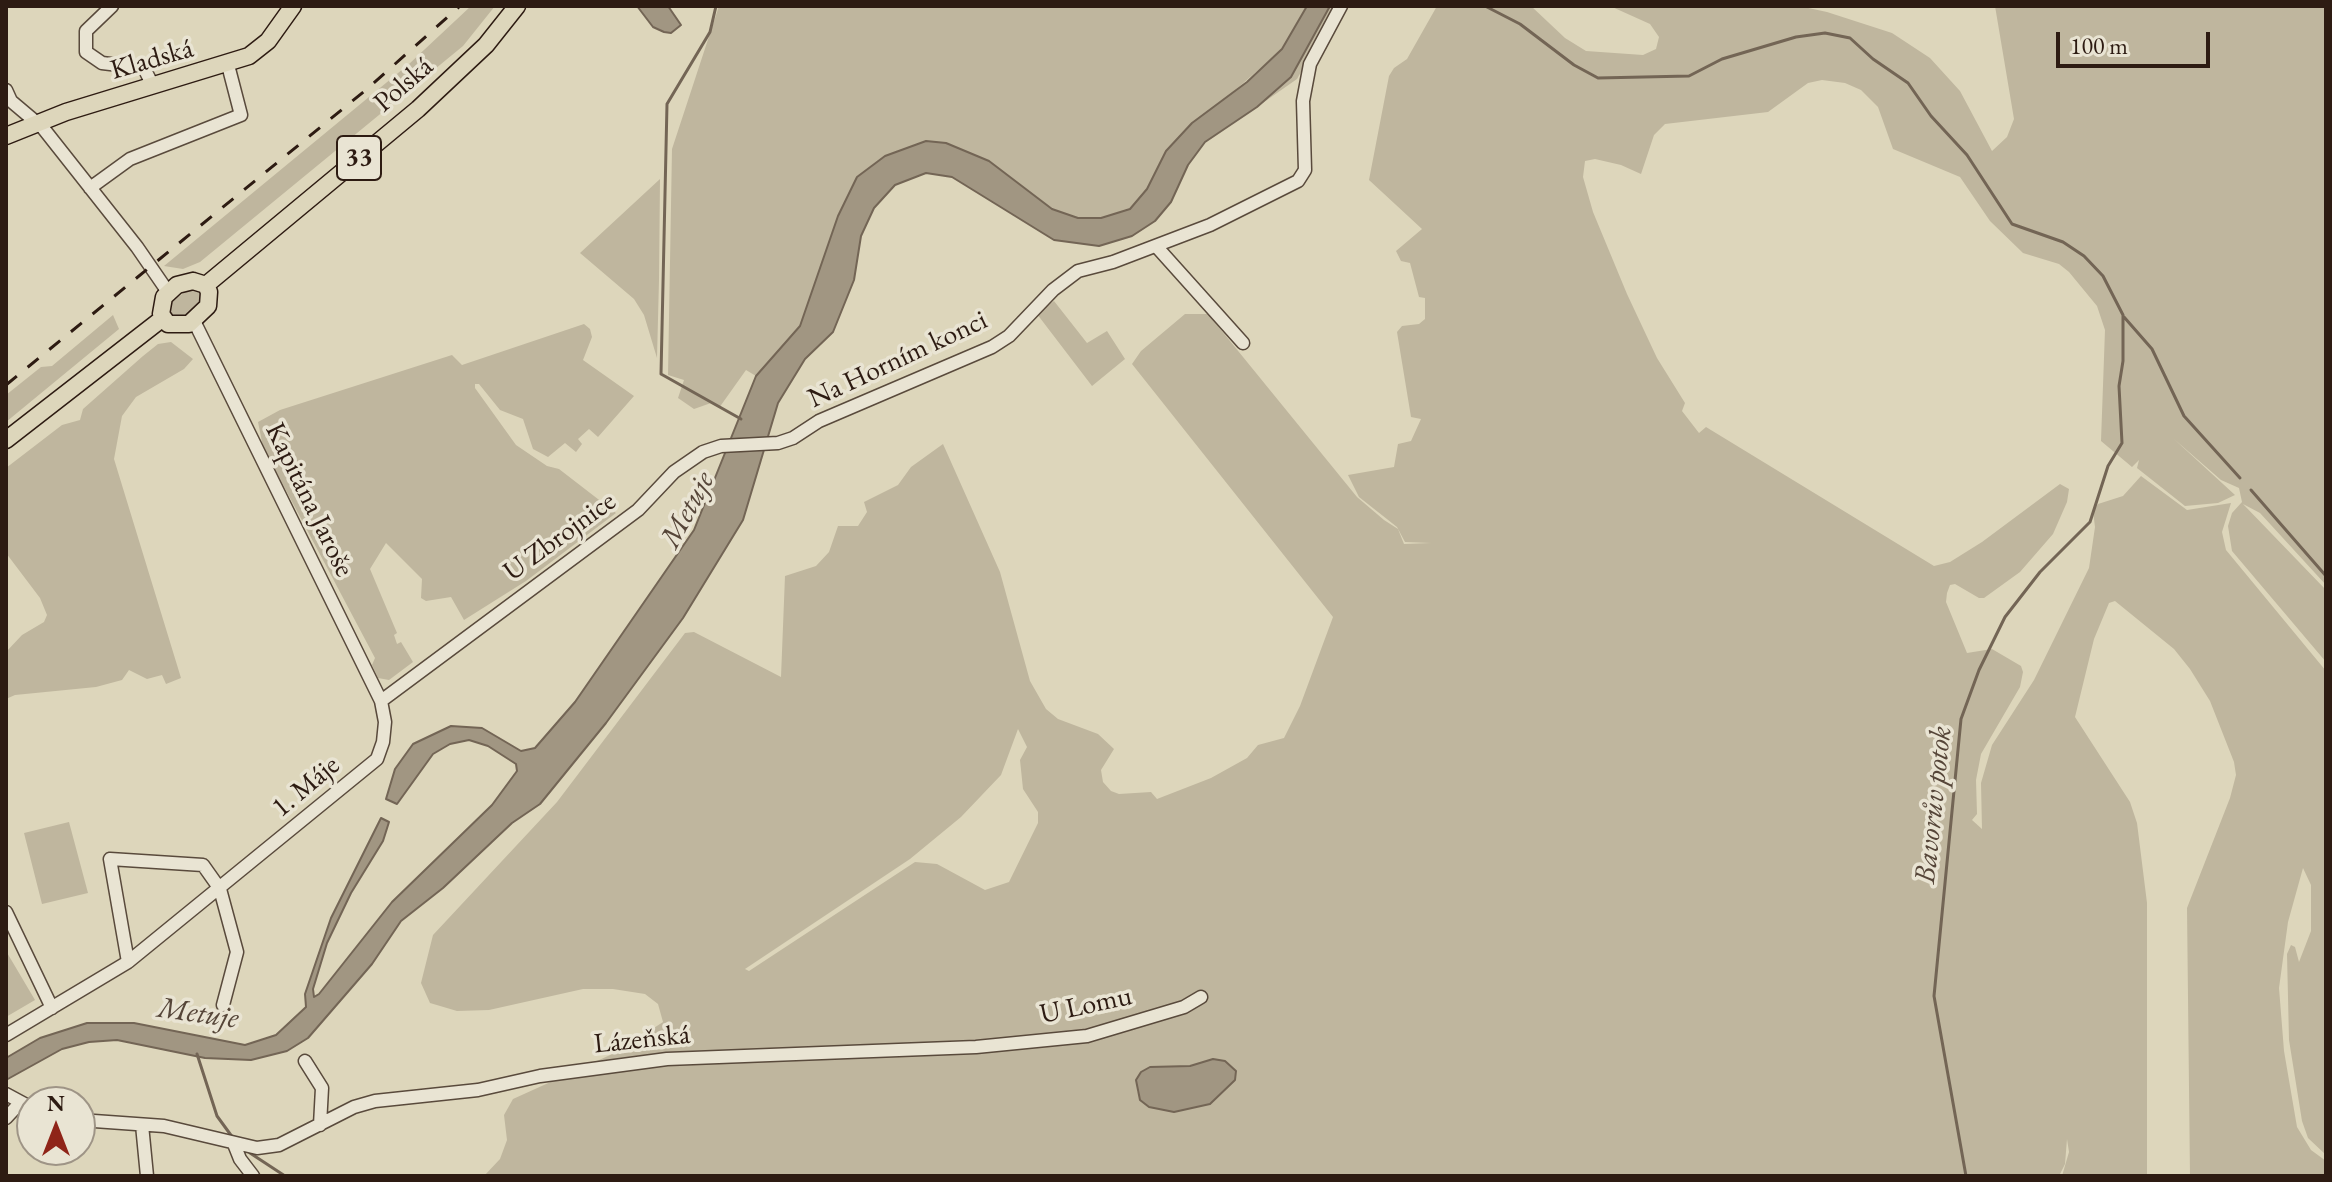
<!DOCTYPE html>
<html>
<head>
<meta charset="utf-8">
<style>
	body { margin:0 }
	#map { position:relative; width:2332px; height:1182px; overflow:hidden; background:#ddd6bb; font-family:"EB Garamond",serif }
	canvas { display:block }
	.frame { position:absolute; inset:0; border:8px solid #2d1b12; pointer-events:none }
	.north { position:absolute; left:16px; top:1086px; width:80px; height:80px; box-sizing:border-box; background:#e9e4d3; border:2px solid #9e9486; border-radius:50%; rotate:0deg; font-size:22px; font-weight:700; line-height:32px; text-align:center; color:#2d1b12 }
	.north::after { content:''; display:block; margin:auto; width:28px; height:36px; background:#8f2418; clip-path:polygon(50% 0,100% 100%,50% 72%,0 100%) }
	.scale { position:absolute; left:2056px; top:32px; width:154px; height:36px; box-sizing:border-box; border:4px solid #2d1b12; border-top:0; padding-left:10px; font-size:24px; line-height:28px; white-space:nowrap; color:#2d1b12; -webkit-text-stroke:6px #e9e4d3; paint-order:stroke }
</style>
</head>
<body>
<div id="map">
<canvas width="2332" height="1182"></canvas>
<div class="frame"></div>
<div class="north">N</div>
<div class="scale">100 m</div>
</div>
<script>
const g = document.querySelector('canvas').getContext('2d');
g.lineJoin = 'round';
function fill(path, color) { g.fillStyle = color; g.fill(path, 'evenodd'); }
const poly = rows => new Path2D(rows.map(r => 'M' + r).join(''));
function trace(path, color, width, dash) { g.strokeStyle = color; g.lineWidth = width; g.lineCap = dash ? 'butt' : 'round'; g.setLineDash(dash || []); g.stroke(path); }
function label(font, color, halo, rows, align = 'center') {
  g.font = font + ' "EB Garamond",serif'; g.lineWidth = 7; g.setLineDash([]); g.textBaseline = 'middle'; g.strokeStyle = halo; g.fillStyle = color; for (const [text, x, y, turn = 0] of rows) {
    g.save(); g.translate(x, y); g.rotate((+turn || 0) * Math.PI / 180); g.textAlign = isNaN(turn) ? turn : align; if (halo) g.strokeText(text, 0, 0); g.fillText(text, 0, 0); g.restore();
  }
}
fill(poly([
	[471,6,495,6,463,46,200,262,183,269,164,266,409,64],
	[719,6,1307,6,1282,49,1166,151,1147,189,1130,209,1101,218,1078,218,1052,209,1023,187,926,141,885,156,857,177,838,215,800,326,756,376,746,370,719,408,711,403,694,409,678,398,684,380,668,375,672,149],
	[1330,6,1338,6,1297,79,1257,107,1291,77],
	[1437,6,1531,6,1565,38,1586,51,1643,55,1656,49,1659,37,1650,24,1610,6,1799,6,1827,12,1892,33,1930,58,1960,91,1992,151,2007,137,2014,119,1995,6,2326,6,2326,585,2260,513,2243,504,2326,590,2326,662,2232,551,2228,526,2232,513,2242,502,2239,488,2221,480,2174,439,2235,495,2218,503,2185,506,2137,468,2139,460,2132,467,2101,441,2105,330,2097,306,2069,272,2059,264,2023,253,1990,221,1960,177,1893,149,1878,107,1861,90,1845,83,1822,80,1808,83,1768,112,1665,124,1654,135,1641,174,1621,165,1595,159,1585,161,1583,177,1593,212,1627,294,1657,358,1685,403,1682,411,1699,433,1706,427,1934,566,1950,562,1982,542,2060,484,2069,489,2067,502,2053,534,2020,572,1984,598,1979,598,1955,584,1950,585,1947,593,1946,602,1967,653,1992,649,2021,666,2023,672,2020,687,1981,754,1976,780,1977,814,1972,820,1982,829,1981,783,1992,745,2034,680,2089,568,2095,527,2093,511,2098,504,2123,496,2141,476,2187,510,2231,503,2222,532,2226,550,2326,671,2326,1155,2308,1138,2302,1121,2289,1040,2287,954,2291,945,2295,947,2299,962,2311,931,2311,885,2303,868,2288,922,2279,988,2284,1051,2297,1127,2311,1150,2326,1161,2326,1176,2190,1176,2187,908,2230,798,2236,775,2234,762,2210,701,2190,669,2174,649,2115,601,2109,603,2094,639,2075,717,2130,802,2137,823,2147,903,2147,1176,2062,1176,2069,1152,2067,1139,2065,1164,2059,1176,484,1176,500,1159,507,1140,504,1115,513,1099,619,1051,663,1022,658,1004,645,994,613,989,583,989,489,1010,457,1011,430,1003,421,983,433,935,557,802,685,633,694,632,781,677,785,576,816,566,829,552,838,526,858,526,867,512,864,502,898,485,911,467,943,444,1000,572,1030,681,1046,709,1058,719,1098,734,1114,749,1101,770,1103,782,1111,791,1119,794,1151,792,1157,799,1211,778,1247,758,1258,745,1284,738,1300,706,1333,617,1132,364,1141,351,1185,314,1208,314,1357,497,1384,520,1398,529,1404,544,1431,543,1405,542,1397,527,1359,497,1348,475,1394,467,1398,444,1411,441,1421,419,1411,417,1397,332,1402,326,1419,324,1425,319,1425,298,1419,297,1410,263,1401,261,1396,251,1422,229,1369,180,1389,76,1394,68,1407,59],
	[1018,729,1027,747,1020,760,1023,789,1038,812,1038,823,1009,882,985,890,937,864,915,862,749,971,745,969,910,859,961,817,1001,775],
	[1213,1059,1137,1092,1150,1067,1190,1066],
	[660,179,659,280,657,358,644,315,634,299,580,253],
	[192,288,202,294,200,305,186,317,175,319,169,315,171,301],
	[1054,301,1087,343,1107,331,1125,359,1092,386,1037,314],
	[113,315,119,329,6,422,6,395,41,367,52,366],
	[584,324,590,329,592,337,583,360,634,396,598,437,589,429,578,439,582,444,576,452,565,443,548,457,533,449,523,419,500,410,479,384,475,384,475,388,516,445,547,466,559,469,616,513,526,581,464,620,451,597,426,601,421,598,422,579,386,543,370,569,397,633,394,635,397,644,401,642,413,662,389,680,378,678,372,665,375,658,263,447,258,422,280,410,452,355,462,365],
	[171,342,193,359,184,369,136,397,122,416,114,459,181,678,166,684,162,675,147,679,129,670,122,680,96,687,15,695,6,699,6,652,22,635,44,622,47,615,40,598,6,553,6,468,62,425,80,420,83,409,143,356,158,344],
	[69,822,88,893,42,904,24,833],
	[6,951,35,1000,6,1017]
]), '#bfb69e');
const water = poly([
	[637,6,668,6,681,25,671,33,664,32,653,27,637,6],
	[1307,6,1330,6,1291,77,1257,107,1205,142,1188,165,1171,202,1155,221,1132,236,1099,246,1054,240,952,177,926,173,895,185,874,208,861,236,854,280,833,332,805,359,778,403,743,520,683,618,606,723,540,804,512,823,443,888,401,921,372,964,308,1038,287,1051,251,1060,205,1058,117,1040,89,1042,62,1049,6,1080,6,1058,40,1038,87,1023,134,1023,245,1045,276,1035,306,1007,305,994,331,918,381,818,389,822,383,841,351,893,327,943,313,989,314,997,319,994,392,902,492,805,517,771,516,764,488,746,469,740,450,744,433,754,397,804,386,799,395,769,413,744,451,726,482,728,521,751,535,748,575,702,694,530,756,376,800,326,838,216,857,177,885,156,926,141,946,143,989,161,1052,209,1078,218,1101,218,1130,209,1147,189,1166,151,1192,123,1247,82,1282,49,1307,6],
	[1213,1059,1225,1061,1236,1071,1235,1080,1210,1104,1174,1112,1149,1107,1140,1100,1136,1080,1141,1072,1150,1067,1190,1066,1213,1059]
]);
fill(water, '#a19682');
trace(water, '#736555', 2);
trace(poly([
	[716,6,710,32,667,104,661,374,741,419],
	[1377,6,1401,6],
	[1485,6,1520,24,1574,65,1598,78,1689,76,1722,59,1796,37,1825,33,1850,38,1873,59,1908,83,1931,116,1967,155,2012,224,2063,242,2084,256,2103,276,2123,315,2123,361,2119,386,2122,443,2108,466,2090,522,2040,572,2005,617,1979,670,1961,719,1934,996,1966,1176],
	[2124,317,2152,349,2184,416,2240,478],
	[2251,490,2326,576],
	[197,1054,217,1116,233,1138],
	[250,1153,285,1176]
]), '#736555', 3);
const minor = poly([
	[112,6,86,31,86,52,102,63,144,68,153,86],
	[6,90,11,101,43,128,137,247,168,292],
	[90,188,130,159,241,115,228,65],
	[1156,246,1243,343],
	[381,701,638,510,674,472,703,452,721,446,778,443,793,438,819,421,992,347,1009,336,1053,290,1078,271,1113,262,1210,225,1298,181,1305,170,1303,101,1310,64,1341,6],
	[6,912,52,1008],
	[128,962,110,859,203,865,220,889,237,952,223,1005],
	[6,1035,128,962,377,759,383,742,385,722,381,701,194,321],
	[305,1061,322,1088,320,1125],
	[6,1094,32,1108],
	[6,1118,19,1104],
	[80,1120,164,1126,257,1148,279,1145,354,1107,375,1101,478,1090,540,1076,667,1059,976,1047,1087,1036,1184,1007,1201,997],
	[142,1125,147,1176],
	[234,1144,240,1159,253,1176]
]);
const major = poly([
	[6,136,66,112,249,56,268,41,293,6],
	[193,281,206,285,209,292,208,306,189,324,168,324,161,314,164,297,177,285,193,281],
	[206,285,418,109,486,45,517,6],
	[6,440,163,318]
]);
trace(minor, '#594a3c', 15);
trace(major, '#2d1b12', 19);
trace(minor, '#e9e4d3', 12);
trace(major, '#ddd6bb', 16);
trace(poly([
	[6,385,367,89,460,6]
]), '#2d1b12', 3, [14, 14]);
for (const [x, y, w] of [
	[359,158,44]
]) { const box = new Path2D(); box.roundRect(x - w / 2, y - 22, w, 44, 6); g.fillStyle = '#e9e4d3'; g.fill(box); trace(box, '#2d1b12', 2); }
label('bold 26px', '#2d1b12', null, [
	["33",359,158]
]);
label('28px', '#2d1b12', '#e9e4d3', [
	["Kladská",152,60,-16],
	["Polská",404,85,-41],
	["Na Horním konci",898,360,-25],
	["Kapitána Jaroše",309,500,64],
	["U Zbrojnice",560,537,-36],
	["1. Máje",306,787,-40],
	["U Lomu",1086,1006,-12],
	["Lázeňská",642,1040,-6]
]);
label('italic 30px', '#564639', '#e9e4d3', [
	["Metuje",688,510,-62],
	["Bavorův potok",1934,805,-84],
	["Metuje",198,1014,8]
]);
</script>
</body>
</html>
